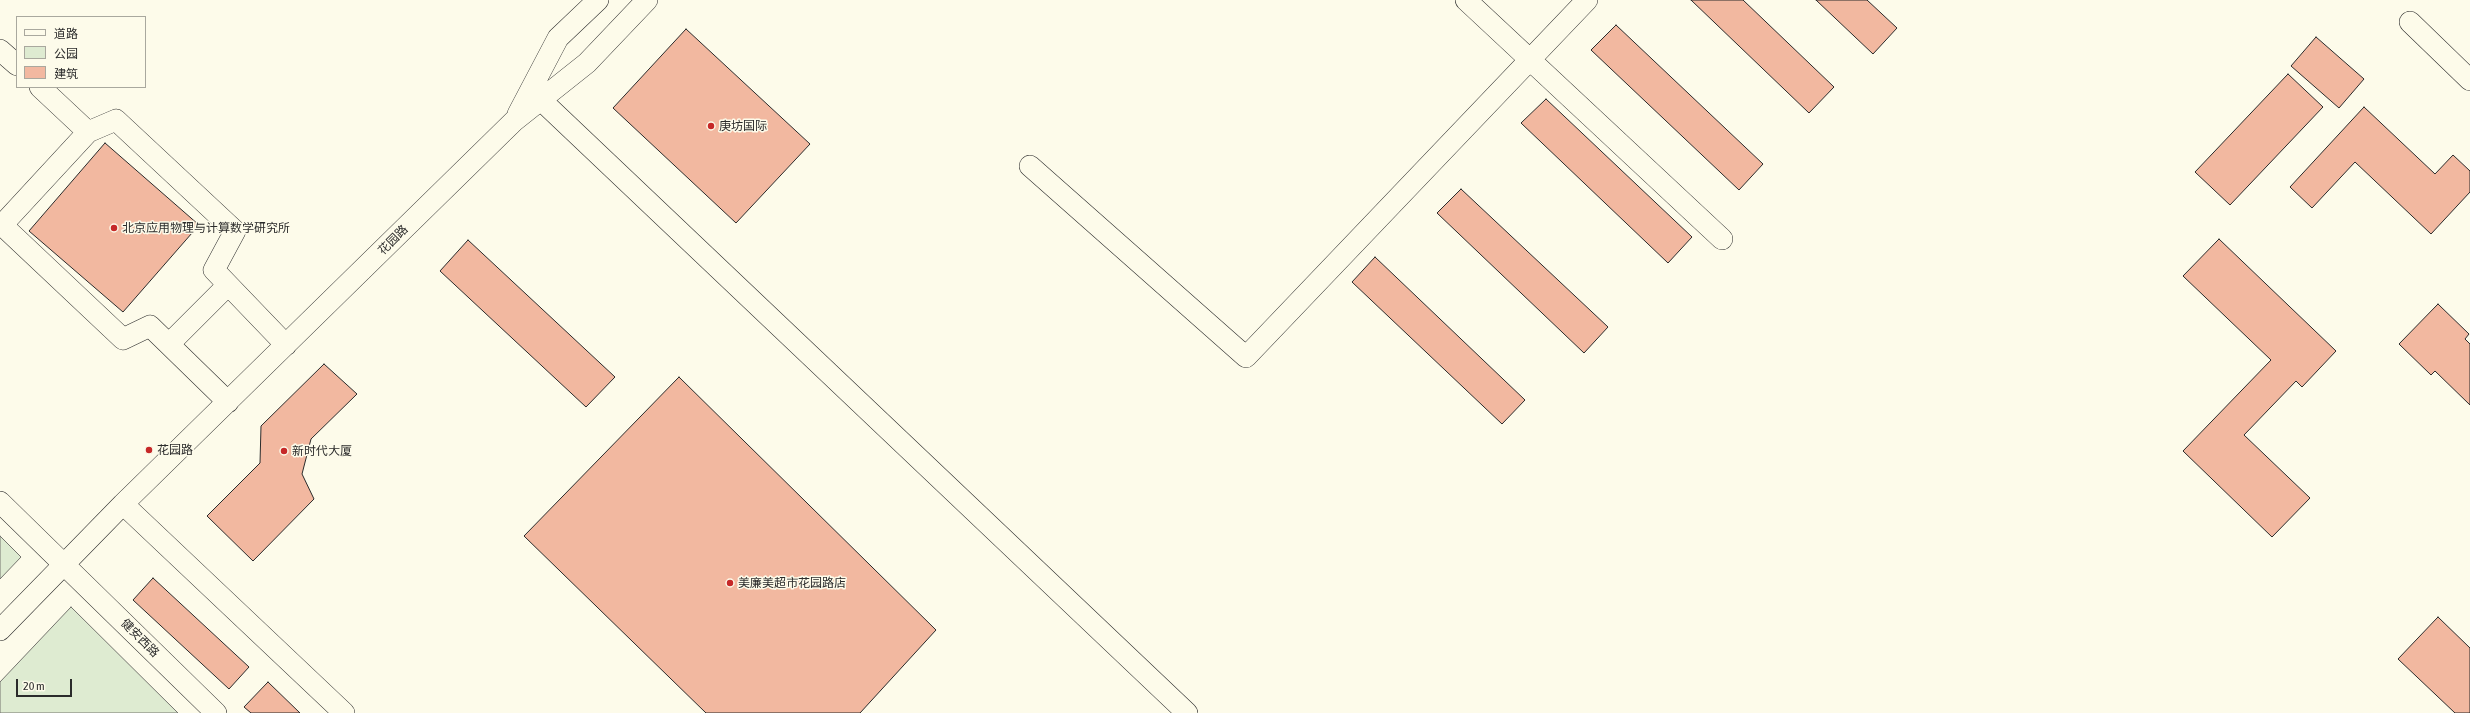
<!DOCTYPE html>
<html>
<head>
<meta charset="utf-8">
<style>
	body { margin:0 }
	#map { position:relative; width:2470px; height:713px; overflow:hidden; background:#fdfbea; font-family:"Asap Condensed","Noto Sans SC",sans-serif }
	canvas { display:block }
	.legend { position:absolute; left:16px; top:16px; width:130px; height:72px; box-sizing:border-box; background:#fdfbea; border:1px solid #a9a89e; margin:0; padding:5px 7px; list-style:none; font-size:12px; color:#2b2b2b }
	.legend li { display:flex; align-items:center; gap:8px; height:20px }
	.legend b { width:20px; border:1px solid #a9a89e }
	.scale { position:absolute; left:16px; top:679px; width:56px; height:18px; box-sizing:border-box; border:2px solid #2b2b2b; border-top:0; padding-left:5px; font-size:12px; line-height:14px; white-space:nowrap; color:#2b2b2b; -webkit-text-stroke:3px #fdfbea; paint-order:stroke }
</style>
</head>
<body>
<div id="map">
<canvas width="2470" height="713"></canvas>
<ul class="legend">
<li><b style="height:5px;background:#fdfbea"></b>道路</li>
<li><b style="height:11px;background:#deebd1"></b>公园</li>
<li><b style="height:11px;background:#f2b8a0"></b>建筑</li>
</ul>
<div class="scale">20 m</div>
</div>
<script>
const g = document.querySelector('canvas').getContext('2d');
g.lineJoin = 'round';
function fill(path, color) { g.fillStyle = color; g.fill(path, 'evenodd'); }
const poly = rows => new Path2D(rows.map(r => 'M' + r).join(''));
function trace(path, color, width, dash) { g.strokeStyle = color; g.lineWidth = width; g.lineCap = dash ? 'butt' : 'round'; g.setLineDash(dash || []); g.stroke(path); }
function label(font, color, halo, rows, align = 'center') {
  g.font = font + ' "Asap Condensed","Noto Sans SC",sans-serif'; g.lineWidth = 3; g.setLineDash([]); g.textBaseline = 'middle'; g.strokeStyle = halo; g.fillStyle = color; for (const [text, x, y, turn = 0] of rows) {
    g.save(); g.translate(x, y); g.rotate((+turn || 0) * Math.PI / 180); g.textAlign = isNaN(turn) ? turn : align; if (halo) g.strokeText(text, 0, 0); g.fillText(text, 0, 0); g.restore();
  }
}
const green = poly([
	[0,536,21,557,0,579,0,536],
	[71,607,178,713,0,713,0,682,71,607]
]);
fill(green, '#deebd1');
trace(green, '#74746e', 1);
const building = poly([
	[1691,0,1743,0,1834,87,1809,113,1691,0],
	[1816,0,1867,0,1897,28,1873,54,1816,0],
	[1616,25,1763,164,1739,190,1591,50,1616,25],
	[686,29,810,144,736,223,613,108,686,29],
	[2316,37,2364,79,2339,108,2291,66,2316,37],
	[2288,74,2323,107,2230,205,2195,172,2288,74],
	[1546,99,1692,237,1668,263,1521,123,1546,99],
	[2364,107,2435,174,2453,155,2470,171,2470,192,2431,234,2355,162,2312,208,2290,187,2364,107],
	[105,143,199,225,123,312,29,231,105,143],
	[1461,189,1608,327,1584,353,1437,213,1461,189],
	[2219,239,2336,351,2302,387,2296,381,2244,435,2310,498,2272,537,2183,451,2271,360,2183,276,2219,239],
	[468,240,615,377,586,407,440,271,468,240],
	[1375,257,1525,400,1502,424,1352,282,1375,257],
	[2438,304,2469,334,2465,339,2470,344,2470,405,2435,371,2431,375,2399,344,2438,304],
	[324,364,357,394,311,439,302,474,314,499,253,561,207,516,260,463,261,426,324,364],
	[679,377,936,630,860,713,706,713,524,536,679,377],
	[153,578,249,667,229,689,133,600,153,578],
	[2438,617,2470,648,2470,713,2455,713,2398,659,2438,617],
	[268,682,300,713,251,713,244,707,268,682]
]);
fill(building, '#f2b8a0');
trace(building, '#2b2b2b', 1);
const minor = poly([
	[1466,0,1722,239],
	[2410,22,2470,80],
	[0,50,17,65],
	[40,87,88,132,2,225,123,339,150,326,228,402],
	[541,100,1187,713],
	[518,114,558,38,598,0],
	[88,132,116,120,235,231,214,270,286,345],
	[1030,166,1246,357,1587,0],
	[169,344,228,285],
	[0,502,216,713],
	[123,504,344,713],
	[0,630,123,504,514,121,587,63,647,0]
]);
trace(minor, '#2b2b2b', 22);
trace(minor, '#fdfbea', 21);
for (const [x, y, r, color] of [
	[711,126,4,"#c62828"],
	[114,228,4,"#c62828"],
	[149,450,4,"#c62828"],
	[284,451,4,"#c62828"],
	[730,583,4,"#c62828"]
]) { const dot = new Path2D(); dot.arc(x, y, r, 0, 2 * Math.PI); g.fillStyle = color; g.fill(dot); trace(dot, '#fdfbea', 1.5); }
label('12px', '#2b2b2b', '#fdfbea', [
	["庚坊国际",719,126],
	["北京应用物理与计算数学研究所",122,228],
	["花园路",157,450],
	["新时代大厦",292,451],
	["美廉美超市花园路店",738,583]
], 'left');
label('12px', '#2b2b2b', '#fdfbea', [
	["花园路",393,240,-45],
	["健安西路",140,638,45]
]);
</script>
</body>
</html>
